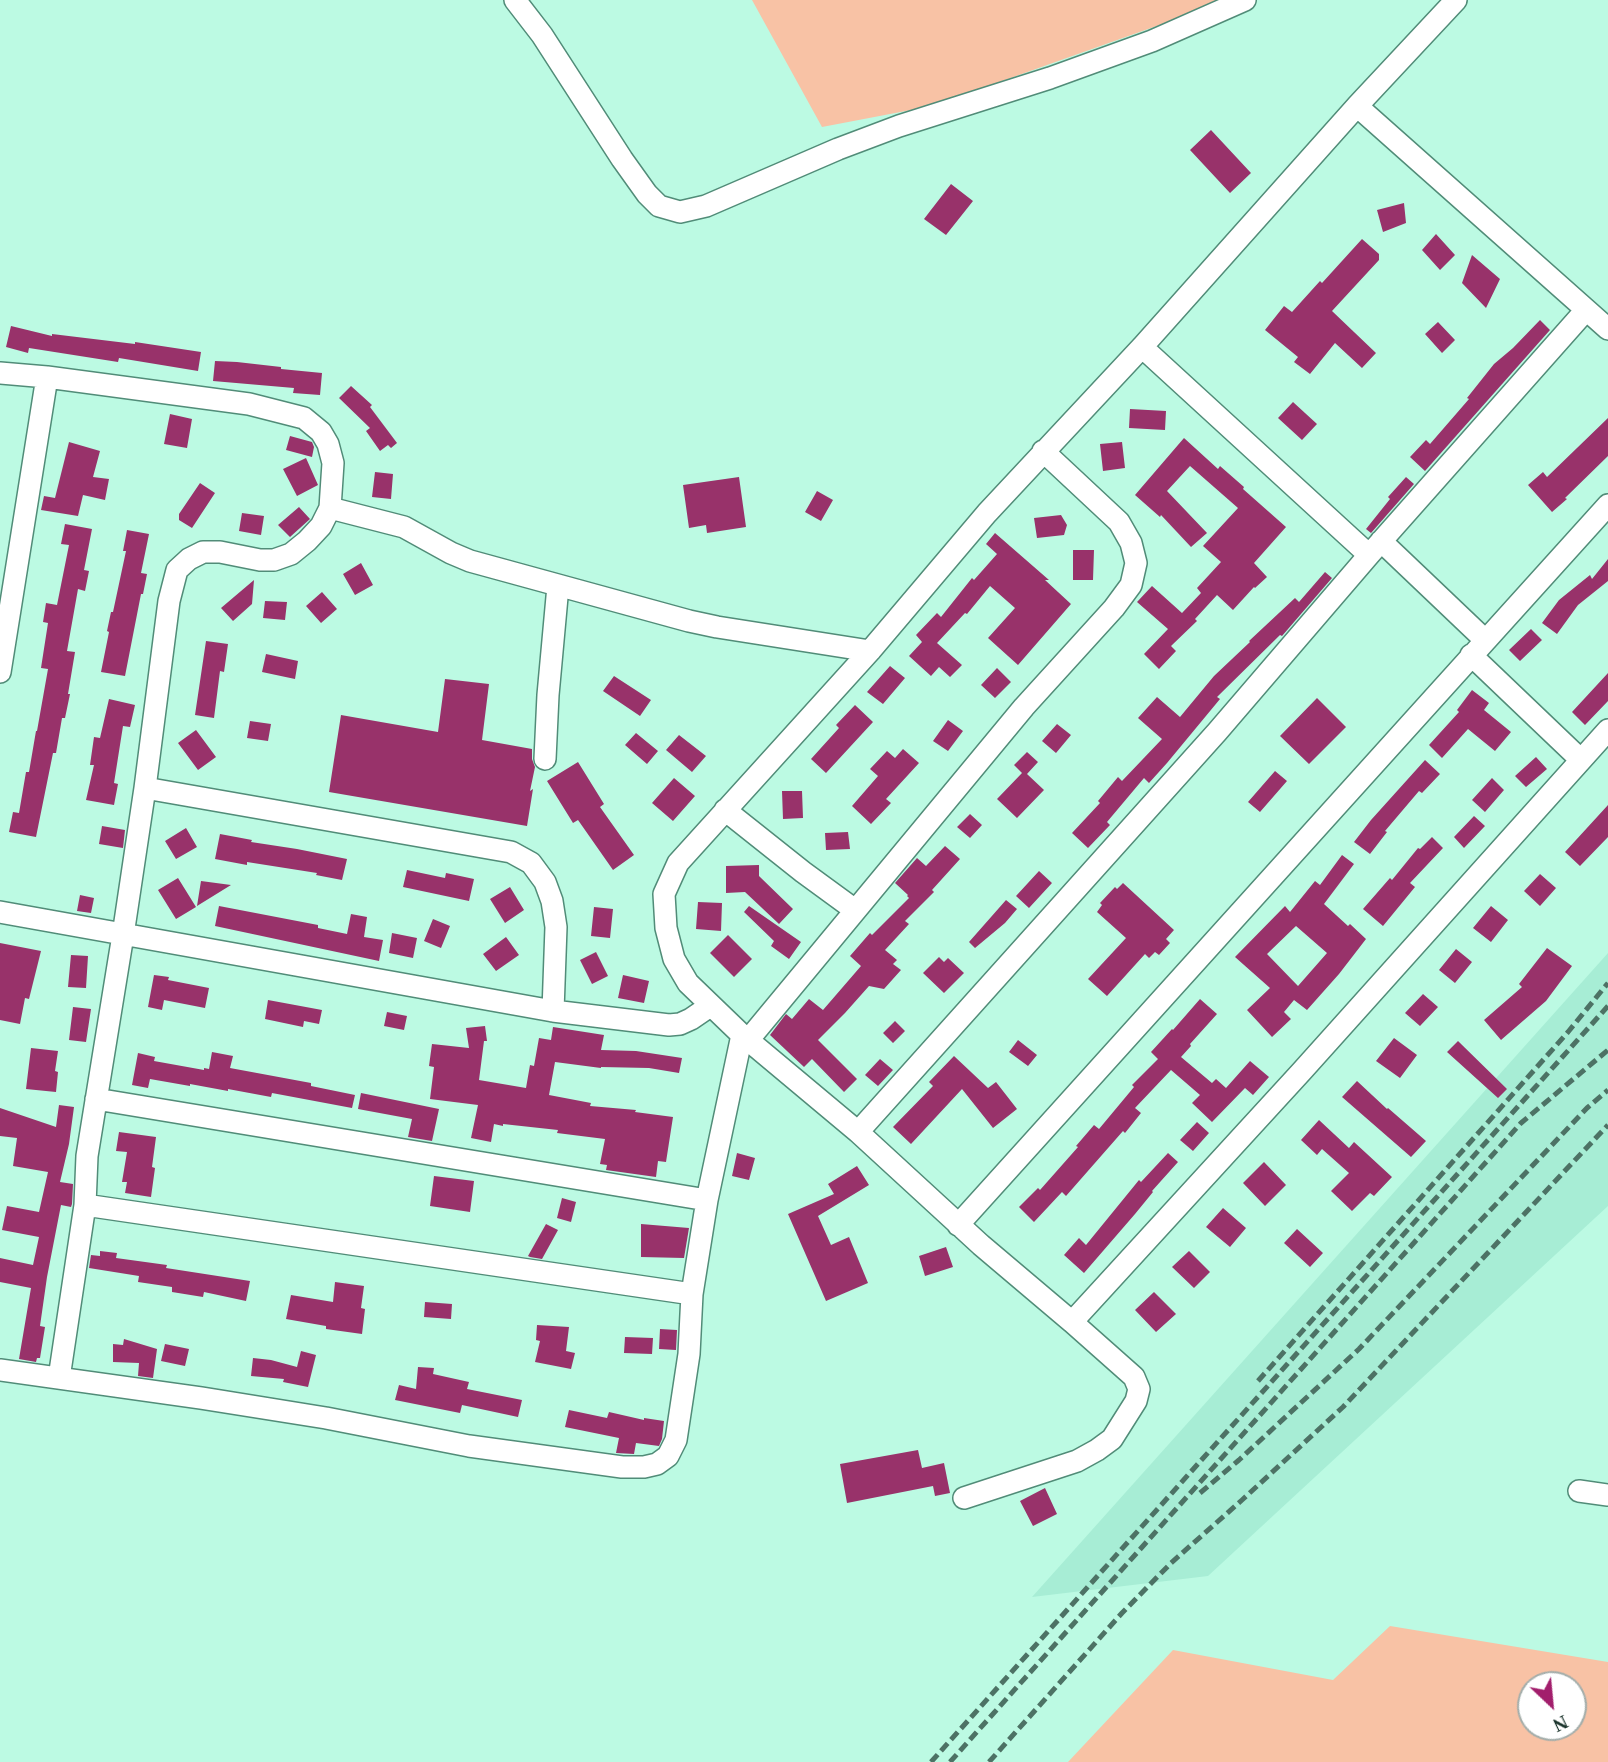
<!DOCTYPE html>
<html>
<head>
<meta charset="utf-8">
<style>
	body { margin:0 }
	#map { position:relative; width:1608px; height:1762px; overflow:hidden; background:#bcfae3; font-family:"Times New Roman",serif }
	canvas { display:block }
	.north { position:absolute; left:1517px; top:1671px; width:70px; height:70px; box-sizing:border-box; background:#fff; border:2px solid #a3adaa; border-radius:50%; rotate:154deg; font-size:19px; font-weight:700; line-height:28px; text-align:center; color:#1a332b }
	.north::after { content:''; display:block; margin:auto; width:24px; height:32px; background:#a21e6c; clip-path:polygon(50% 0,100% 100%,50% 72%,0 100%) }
</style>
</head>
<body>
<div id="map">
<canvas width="1608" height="1762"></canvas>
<div class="north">N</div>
</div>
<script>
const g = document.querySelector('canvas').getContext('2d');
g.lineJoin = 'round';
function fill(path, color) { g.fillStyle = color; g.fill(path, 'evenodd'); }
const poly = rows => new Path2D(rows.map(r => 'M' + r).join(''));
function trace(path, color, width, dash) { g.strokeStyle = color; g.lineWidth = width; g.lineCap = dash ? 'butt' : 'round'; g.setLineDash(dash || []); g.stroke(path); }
fill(poly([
	[1608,953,1608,1206,1208,1576,1032,1597]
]), '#a7edd5');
fill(poly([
	[752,0,1219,0,1165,23,932,106,822,127],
	[1390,1626,1608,1662,1608,1762,1068,1762,1173,1650,1333,1680],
	[1573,1685,1573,1727,1531,1727,1531,1685]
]), '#f8c2a5');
fill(poly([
	[1211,130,1251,173,1230,193,1190,150],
	[951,184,973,201,946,235,924,219],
	[1404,203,1406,223,1383,232,1377,210],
	[1436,234,1455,255,1440,270,1422,250],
	[1362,239,1379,254,1379,260,1332,311,1376,353,1362,368,1335,343,1310,374,1294,362,1298,357,1265,330,1284,306,1292,312,1320,281,1322,283],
	[1472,255,1500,279,1486,308,1462,283],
	[1540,320,1550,330,1425,471,1410,457,1426,440,1430,444,1469,399,1467,398,1494,364,1513,348],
	[1438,322,1455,340,1442,353,1425,334],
	[11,326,52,336,52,334,135,344,135,342,201,352,198,371,119,358,118,362,29,348,28,353,6,347],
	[215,361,237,362,281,367,281,369,322,373,320,395,293,393,294,388,213,381],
	[351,386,372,405,370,407,397,443,391,448,388,445,380,451,366,431,370,428,339,398],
	[1293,402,1317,424,1302,440,1278,418],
	[1130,409,1166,411,1165,430,1129,428],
	[170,414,192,419,187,448,164,444],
	[1608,418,1608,456,1565,498,1567,499,1552,512,1528,485,1543,472,1547,477],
	[290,436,312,442,314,447,312,457,286,450],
	[1184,438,1218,469,1220,466,1244,487,1243,489,1286,527,1254,563,1267,577,1255,588,1254,587,1233,610,1217,595,1195,619,1197,621,1171,646,1176,651,1159,669,1144,654,1168,629,1137,602,1152,586,1182,613,1201,593,1197,588,1221,562,1203,546,1238,508,1190,466,1167,491,1207,533,1191,547,1161,515,1160,517,1135,495],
	[69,442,100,451,93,477,109,479,105,500,83,495,78,516,41,510,44,496,55,498],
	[1122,442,1125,468,1103,471,1100,444],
	[306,458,318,485,297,496,283,469],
	[375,472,393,474,391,499,372,497],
	[739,477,746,527,707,533,706,525,689,528,683,485],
	[1406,477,1414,484,1371,533,1366,529,1390,499,1388,497],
	[200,483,215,493,192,528,179,520,179,514],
	[817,491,833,500,821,521,805,512],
	[299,507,310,519,290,537,278,525],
	[242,513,264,516,261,535,239,531],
	[1061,515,1067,525,1064,535,1037,538,1034,518],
	[65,524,92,529,84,570,89,571,85,591,78,589,67,651,75,652,68,694,70,694,65,718,62,718,56,753,53,753,36,837,9,832,13,812,19,813,26,772,29,772,36,731,37,731,48,669,41,668,48,623,43,622,46,603,57,605,69,545,61,544],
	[127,530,149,534,141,573,147,574,143,594,141,594,125,676,101,672,109,632,107,631,111,612,113,612,126,551,123,551],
	[995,533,1049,580,1045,580,1071,604,1018,665,988,638,1015,608,990,586,967,614,965,613,937,643,962,665,950,677,939,667,931,676,909,656,922,642,916,635,937,613,941,617,972,578,974,580,997,554,986,544],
	[1073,550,1094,550,1093,580,1073,580],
	[1608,559,1608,581,1578,605,1557,634,1542,623,1559,600,1590,575,1592,579],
	[361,563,373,585,355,595,343,574],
	[1325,572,1332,578,1282,636,1280,635,1217,697,1220,699,1167,763,1149,783,1144,778,1107,822,1110,825,1088,848,1072,833,1100,803,1098,801,1118,777,1122,781,1162,739,1138,718,1157,697,1180,717,1214,676,1250,642,1249,641,1295,598,1299,602],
	[254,580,252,604,233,621,221,608],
	[322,592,337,609,321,623,306,606],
	[265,601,287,602,285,620,263,618],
	[1531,629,1542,640,1520,661,1509,650],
	[206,641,228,644,224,672,220,671,214,718,195,715],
	[266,654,298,661,295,679,262,672],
	[890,666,905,678,883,704,867,692],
	[997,668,1011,682,995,698,981,685],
	[1608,673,1608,701,1585,725,1572,712],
	[614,676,651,700,640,716,603,691],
	[445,679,489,684,482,740,532,749,532,759,535,767,530,791,533,789,527,826,329,792,341,715,438,732],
	[1472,690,1489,703,1484,710,1511,732,1495,751,1468,729,1442,758,1429,745,1459,712,1457,710],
	[1317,698,1346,727,1309,764,1280,736],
	[109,699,135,705,130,727,123,726,114,783,118,784,114,805,86,800,94,765,90,765,94,737,100,738],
	[855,705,873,722,826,773,811,759,839,728,836,725],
	[948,720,963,731,948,751,933,741],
	[250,721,271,724,268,741,247,738],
	[1057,724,1071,735,1056,753,1042,741],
	[196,730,216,757,198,770,178,743],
	[636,733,658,751,647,764,625,745],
	[679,735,706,756,692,772,666,750],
	[903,749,919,763,886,799,891,803,871,824,852,806,878,776,870,769,887,751,895,758],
	[1027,752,1038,762,1027,774,1044,790,1017,818,997,799,1022,773,1014,765],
	[1536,757,1547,769,1526,787,1515,776],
	[1425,760,1440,774,1422,793,1419,791,1385,831,1387,832,1370,854,1354,842,1371,820],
	[578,762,604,804,600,807,634,855,613,870,578,820,573,823,547,781],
	[1275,771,1287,781,1260,812,1248,802],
	[674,778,695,796,673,821,652,803],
	[1492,778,1504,790,1485,812,1472,800],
	[782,791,802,791,803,818,783,819],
	[1608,805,1608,837,1580,866,1565,852],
	[970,814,982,825,970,838,957,827],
	[1474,816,1485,826,1464,848,1454,837],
	[102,826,125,830,123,848,99,844],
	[186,828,197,847,176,859,165,841],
	[848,832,850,849,826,850,825,833],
	[220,834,252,840,251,842,297,849,347,859,342,880,316,875,317,873,247,862,247,865,215,859],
	[1432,837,1443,848,1410,883,1415,887,1383,926,1363,909,1390,878,1392,880,1418,848,1420,849],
	[945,846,960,859,932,890,934,892,905,921,909,924,885,950,897,960,893,964,901,970,884,989,869,986,845,1013,818,1040,857,1079,844,1092,812,1059,804,1067,770,1035,786,1014,792,1019,809,999,823,1010,861,966,850,956,870,933,872,935,909,898,907,896,908,895,895,883,917,858,926,866],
	[1342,855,1354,864,1324,904,1348,926,1350,924,1366,939,1339,974,1307,1010,1294,1000,1284,1012,1291,1019,1272,1037,1247,1010,1270,988,1235,957,1285,906,1290,912,1315,881,1320,885],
	[1296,926,1327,953,1298,986,1267,954],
	[759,865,759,876,793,909,779,924,745,892,726,893,726,866],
	[407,870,445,878,446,873,474,879,469,901,403,887],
	[1039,871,1052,883,1029,908,1016,896],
	[1540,874,1556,888,1540,906,1524,891],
	[178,878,196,907,176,919,158,890],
	[201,881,231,885,197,906],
	[1123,883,1174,930,1166,939,1170,943,1159,955,1155,952,1149,958,1145,954,1107,996,1088,979,1126,938,1097,912,1102,905,1100,903,1115,887,1117,889],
	[510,887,524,910,505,923,490,899],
	[80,895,94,898,91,913,77,911],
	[1006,900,1017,909,1005,923,975,948,969,942],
	[698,902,722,903,721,931,696,929],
	[219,906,318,925,318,928,347,934,351,914,367,917,364,937,383,940,379,961,215,926],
	[749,906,801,942,789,959,771,946,774,941,744,912],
	[1491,906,1508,920,1491,942,1473,928],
	[594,907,613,909,610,938,591,936],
	[433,919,450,926,441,948,424,941],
	[392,933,417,938,413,958,389,953],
	[728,935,752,959,734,977,710,953],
	[506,937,519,955,496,971,483,954],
	[0,943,41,951,29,999,25,998,20,1024,0,1020],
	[1547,948,1572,966,1546,1001,1501,1040,1484,1020,1522,987,1519,984],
	[1456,949,1472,962,1455,983,1439,970],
	[596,952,608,976,592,984,580,960],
	[71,955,88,956,86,988,68,987],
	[939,957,944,962,948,958,964,973,944,993,923,973],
	[154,975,169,977,168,980,209,988,205,1008,164,1000,162,1010,148,1007],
	[623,975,649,981,644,1003,618,998],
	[1423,994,1438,1007,1420,1026,1405,1013],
	[1200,999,1217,1014,1190,1044,1191,1046,1181,1057,1212,1083,1216,1079,1226,1088,1250,1061,1269,1077,1253,1095,1245,1088,1212,1122,1192,1103,1200,1095,1171,1070,1135,1108,1141,1113,1125,1133,1123,1131,1066,1196,1062,1192,1034,1222,1019,1207,1038,1188,1040,1190,1078,1147,1076,1146,1094,1125,1099,1129,1134,1087,1132,1085,1158,1059,1151,1052,1172,1029,1173,1030],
	[268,1000,322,1010,319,1024,304,1021,303,1027,265,1019],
	[73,1007,91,1009,86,1042,69,1040],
	[387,1012,407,1016,404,1030,384,1026],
	[895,1021,905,1031,893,1043,883,1033],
	[485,1026,487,1041,484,1041,479,1080,526,1088,530,1065,534,1066,539,1038,551,1040,553,1027,604,1035,601,1050,636,1051,682,1058,679,1073,649,1068,601,1067,601,1068,555,1062,549,1095,591,1103,590,1106,636,1110,635,1112,673,1117,666,1162,658,1161,656,1177,606,1170,607,1165,600,1164,605,1139,557,1133,558,1130,503,1124,503,1126,494,1124,491,1142,471,1138,478,1105,430,1099,434,1067,429,1066,432,1044,469,1048,466,1028],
	[1394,1038,1417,1055,1400,1078,1376,1061],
	[1018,1040,1037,1055,1028,1066,1009,1052],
	[1458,1041,1507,1089,1498,1098,1447,1052],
	[31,1048,58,1051,55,1071,58,1072,56,1092,26,1089],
	[212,1052,233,1056,230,1068,311,1083,311,1086,355,1095,352,1108,272,1093,271,1097,228,1089,228,1091,190,1084,190,1086,150,1079,148,1088,132,1085,138,1053,155,1057,154,1061,204,1070,204,1068,209,1069],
	[954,1056,988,1088,996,1082,1017,1109,993,1128,962,1089,911,1144,893,1127,933,1086,929,1082],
	[880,1059,893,1070,878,1086,865,1075],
	[1357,1081,1387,1109,1388,1108,1426,1141,1411,1157,1342,1097],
	[361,1093,439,1109,432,1141,408,1137,412,1119,358,1109],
	[59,1105,74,1107,69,1144,60,1182,73,1184,72,1204,71,1207,61,1205,47,1277,40,1326,45,1327,40,1358,37,1358,36,1362,19,1359,31,1288,0,1282,0,1258,33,1265,39,1237,2,1230,7,1206,39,1212,48,1172,13,1166,17,1138,0,1136,0,1108,56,1127],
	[1319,1120,1349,1148,1354,1142,1392,1177,1374,1196,1370,1193,1352,1211,1331,1191,1349,1173,1322,1149,1317,1155,1301,1140],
	[1197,1122,1209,1133,1193,1151,1180,1140],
	[119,1132,156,1137,152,1167,155,1168,151,1197,125,1193,127,1182,122,1182,127,1152,116,1151],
	[737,1153,755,1158,749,1180,732,1176],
	[1168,1153,1178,1162,1152,1191,1153,1192,1135,1214,1084,1273,1064,1255,1079,1238,1086,1245,1139,1180,1141,1182],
	[1264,1162,1286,1185,1265,1206,1243,1183],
	[857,1166,869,1185,818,1216,831,1245,849,1237,868,1283,826,1301,788,1214,834,1194,828,1184],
	[434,1176,474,1181,470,1212,430,1206],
	[562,1198,576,1202,571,1222,557,1218],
	[1223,1208,1246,1228,1230,1247,1206,1227],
	[546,1224,558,1230,542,1259,530,1257,528,1256],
	[641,1224,689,1228,684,1258,641,1257],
	[1297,1229,1323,1253,1310,1267,1284,1243],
	[946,1247,953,1267,925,1276,919,1256],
	[100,1251,117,1253,116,1258,167,1265,166,1268,250,1281,246,1301,204,1292,203,1297,172,1292,172,1287,138,1282,139,1276,89,1268,91,1255,100,1256],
	[1189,1251,1210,1272,1194,1288,1172,1267],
	[335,1282,364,1286,361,1308,365,1309,362,1334,326,1329,326,1326,286,1319,291,1295,333,1302],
	[1154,1292,1176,1314,1156,1332,1135,1310],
	[425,1302,452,1304,451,1319,424,1317],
	[537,1325,569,1327,566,1351,575,1353,571,1369,535,1362,540,1341,536,1340],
	[660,1329,677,1330,676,1350,659,1349],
	[625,1337,653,1338,652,1354,624,1353],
	[124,1339,157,1349,153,1378,138,1376,139,1363,113,1362,113,1344,123,1345],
	[165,1344,189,1349,185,1366,161,1361],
	[301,1351,316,1355,308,1387,283,1382,284,1379,251,1376,253,1358,271,1360,297,1367],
	[418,1367,434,1368,433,1374,469,1382,467,1389,522,1400,518,1417,462,1405,460,1413,395,1400,399,1385,416,1389],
	[569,1410,607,1418,609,1412,644,1420,644,1418,664,1421,662,1439,659,1446,636,1443,634,1454,616,1453,619,1438,565,1427],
	[918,1450,922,1468,944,1463,950,1493,935,1496,933,1486,847,1503,840,1464],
	[1045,1488,1057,1514,1033,1526,1020,1501]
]), '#98326a');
const minor = poly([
	[515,0,542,35,622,159,647,194,659,206,680,212,706,206,838,149,899,126,1050,78,1152,41,1245,0],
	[1357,106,1608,329],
	[1142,347,1369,555],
	[0,373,47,377,249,404,304,418,321,432,328,444,333,463,330,508,321,526,307,541,291,554,274,560,260,560,220,552,203,552,189,559,177,570,169,601,145,788,123,935,87,1156,85,1205,59,1378],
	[330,508,404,527,451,553,470,561,689,621,717,627,870,651],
	[1381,541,1485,640],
	[1471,655,1581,760],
	[0,672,47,377],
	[545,759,548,695,558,586],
	[145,788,511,852,531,863,545,882,552,901,556,927,553,1011],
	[725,810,803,872,855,910],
	[0,912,553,1011,669,1025,680,1024,691,1019,710,1006],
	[749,1039,1024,707,1114,608,1131,585,1136,563,1131,543,1119,522,1043,451],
	[96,1099,707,1200],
	[858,1132,1217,732,1369,555,1586,310],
	[85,1205,692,1294],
	[958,1225,1608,505],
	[1072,1322,1302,1071,1608,730],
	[0,1370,201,1398,326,1418,469,1446,622,1467,644,1467,657,1464,668,1456,676,1440,689,1354,692,1294,707,1200,742,1035],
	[1579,1491,1608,1495],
	[964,1498,1077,1461,1097,1450,1112,1439,1136,1401,1139,1389,1134,1377,1072,1322,981,1245,858,1132,742,1035,688,983,674,959,666,928,664,894,678,863,870,651,987,513,1142,347,1357,106,1456,0]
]);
trace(minor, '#518c78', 24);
trace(minor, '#fff', 21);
trace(poly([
	[1258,1381,1568,1032,1608,983],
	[1200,1493,1239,1460,1359,1349,1587,1108,1608,1090],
	[931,1762,1608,1006],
	[950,1762,1521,1123,1608,1050],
	[989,1762,1122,1613,1171,1563,1242,1500,1343,1407,1608,1125]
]), '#4d7265', 5, [10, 5]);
</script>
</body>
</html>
